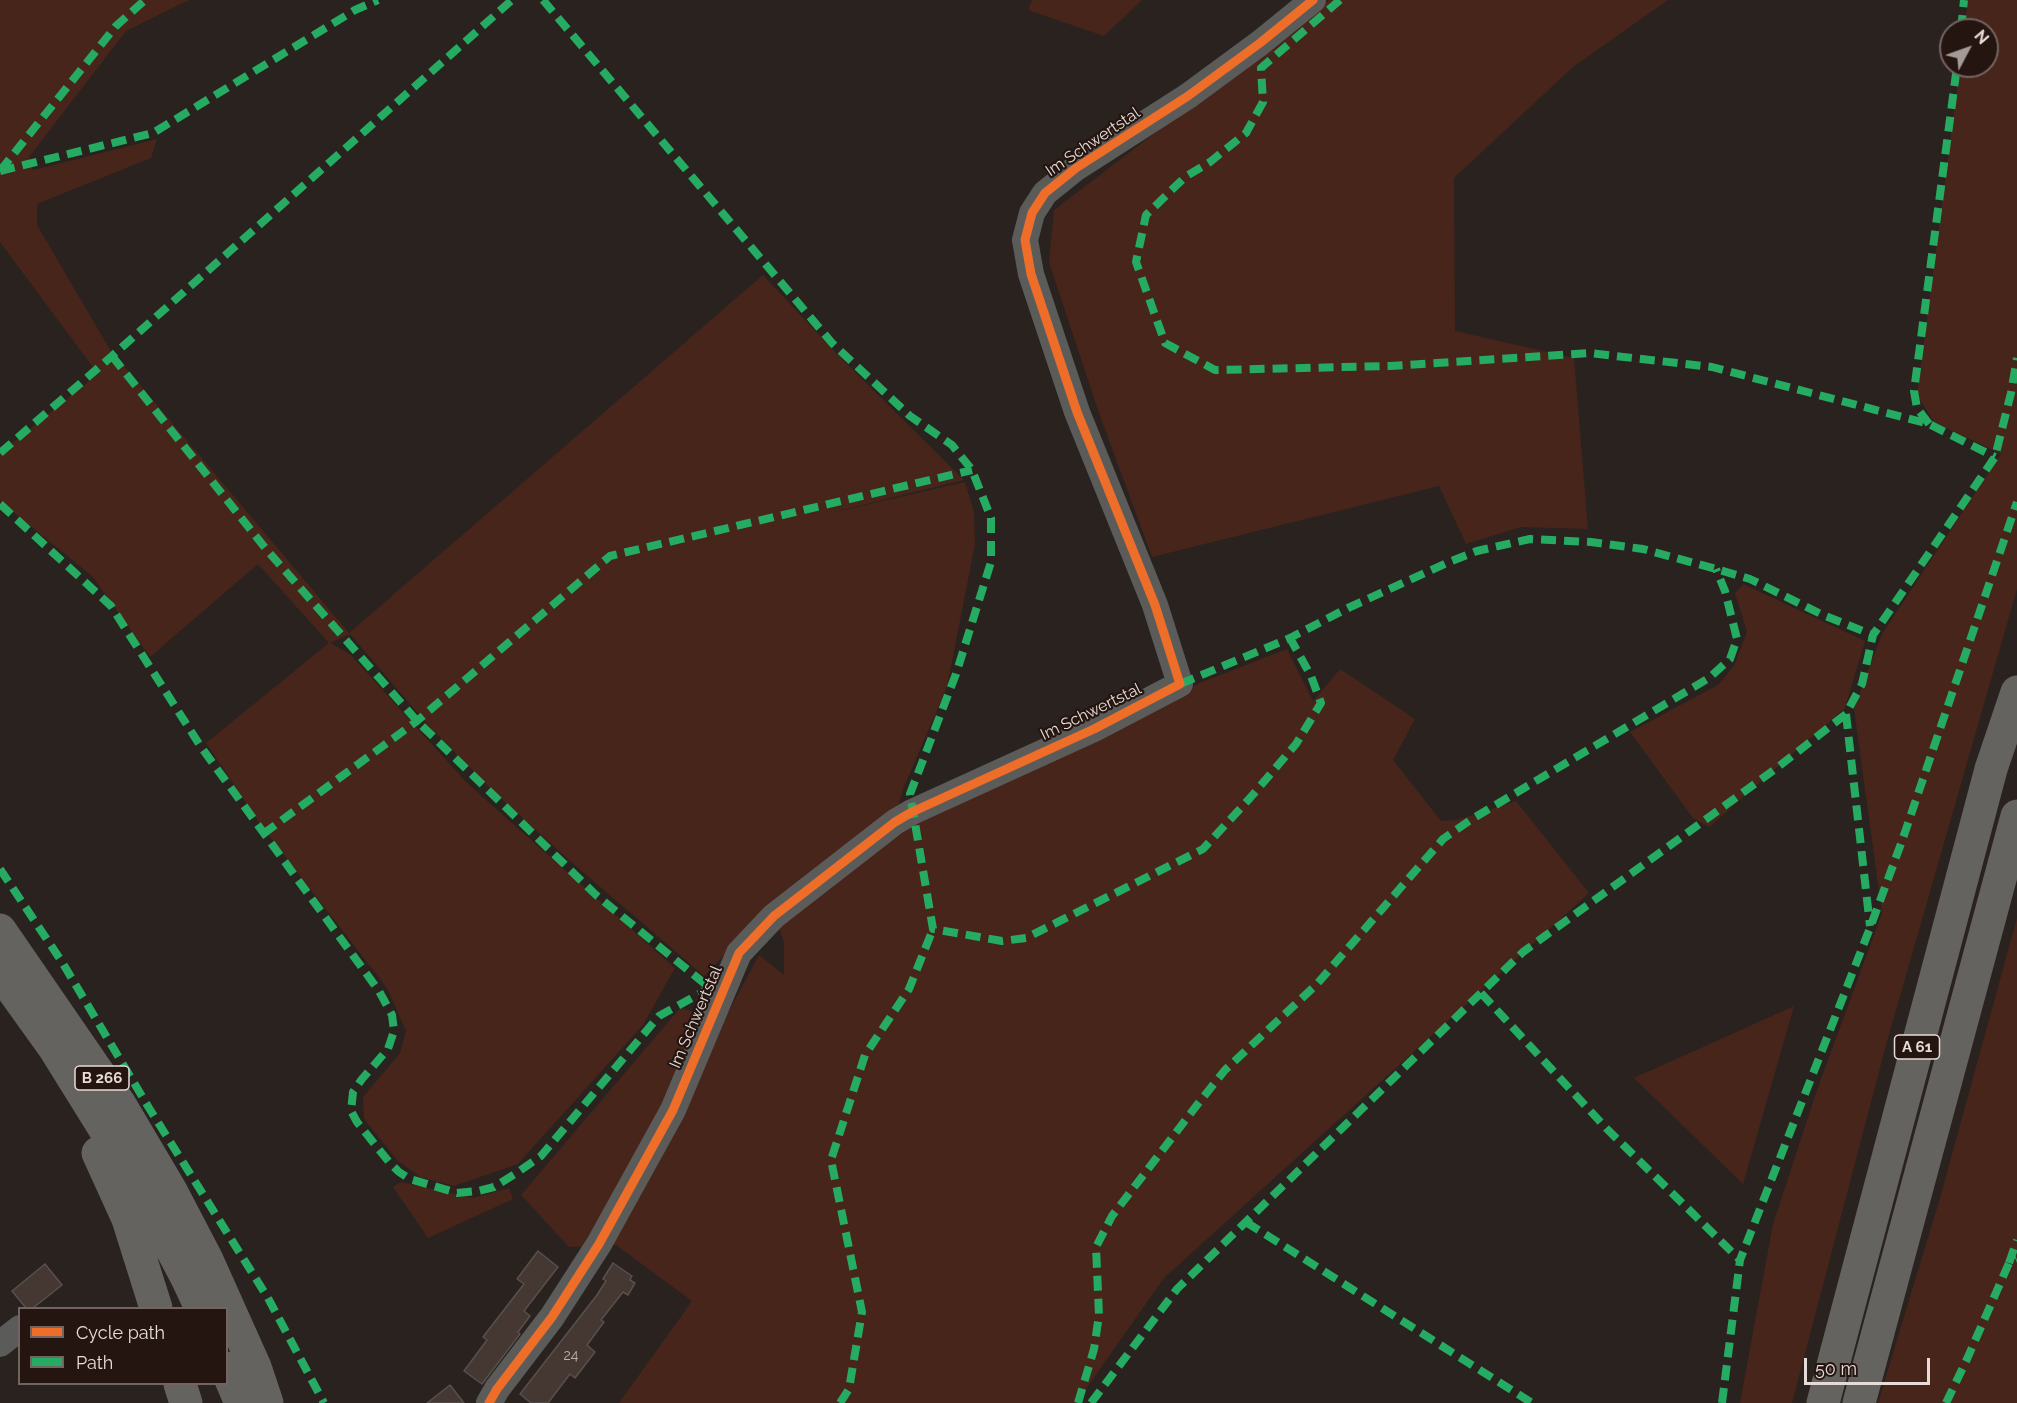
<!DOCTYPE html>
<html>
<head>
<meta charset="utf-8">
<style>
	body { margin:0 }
	#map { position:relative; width:2017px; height:1403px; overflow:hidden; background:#2a221f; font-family:Raleway,sans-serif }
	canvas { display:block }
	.legend { position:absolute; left:18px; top:1307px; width:210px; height:78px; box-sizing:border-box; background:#251511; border:2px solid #726460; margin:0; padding:8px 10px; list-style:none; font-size:18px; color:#e6dbd7 }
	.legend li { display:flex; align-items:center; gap:12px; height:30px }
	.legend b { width:30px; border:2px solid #726460 }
	.north { position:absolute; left:1939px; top:18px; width:60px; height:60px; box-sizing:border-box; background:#251511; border:2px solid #726460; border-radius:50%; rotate:49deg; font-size:16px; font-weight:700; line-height:24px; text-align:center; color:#e6dbd7 }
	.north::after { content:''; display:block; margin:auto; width:21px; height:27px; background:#a49a97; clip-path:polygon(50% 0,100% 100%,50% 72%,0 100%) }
	.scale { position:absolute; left:1804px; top:1358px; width:126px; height:27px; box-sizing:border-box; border:3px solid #e6dbd7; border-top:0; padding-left:8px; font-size:18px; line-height:21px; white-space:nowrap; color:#e6dbd7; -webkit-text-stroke:4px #251511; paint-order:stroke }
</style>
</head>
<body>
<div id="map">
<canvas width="2017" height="1403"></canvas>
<ul class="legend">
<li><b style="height:8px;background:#ee6e29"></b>Cycle path</li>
<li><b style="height:8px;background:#26ab63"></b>Path</li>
</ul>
<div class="north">N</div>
<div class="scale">50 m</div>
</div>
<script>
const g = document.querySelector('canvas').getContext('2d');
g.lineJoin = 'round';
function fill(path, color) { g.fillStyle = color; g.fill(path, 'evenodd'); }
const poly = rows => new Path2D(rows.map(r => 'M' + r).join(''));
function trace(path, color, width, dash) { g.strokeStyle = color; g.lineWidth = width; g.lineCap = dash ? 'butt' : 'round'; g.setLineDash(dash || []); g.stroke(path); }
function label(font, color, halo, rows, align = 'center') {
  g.font = font + ' Raleway,sans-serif'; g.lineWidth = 4.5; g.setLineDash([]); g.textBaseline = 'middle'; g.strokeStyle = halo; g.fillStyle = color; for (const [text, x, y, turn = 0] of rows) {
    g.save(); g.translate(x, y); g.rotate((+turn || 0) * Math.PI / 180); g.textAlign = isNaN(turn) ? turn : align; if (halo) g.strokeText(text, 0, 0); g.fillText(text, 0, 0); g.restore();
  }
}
fill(poly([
	[0,0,189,0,126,31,29,157,33,170,157,139,151,158,37,204,37,225,109,348,349,633,763,275,837,354,964,480,822,515,965,482,974,512,975,544,947,687,903,789,898,807,779,900,704,976,569,860,495,793,427,724,350,634,330,643,351,655,467,783,675,968,643,1025,518,1164,454,1186,420,1177,397,1160,364,1119,363,1097,400,1053,406,1031,387,988,263,828,206,743,329,643,258,564,150,657,93,577,0,501,0,453,98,374,0,242],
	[1032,0,1142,0,1104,36,1028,10],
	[1329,0,1668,0,1573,67,1454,178,1455,331,1574,358,1588,529,1521,527,1466,544,1439,486,1152,557,1099,413,1049,262,1054,210],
	[1968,0,2017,0,2017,589,1886,1045,1792,1403,1740,1403,1773,1224,1817,1090,1882,913,1854,709,1882,634,2001,454,1934,422,1917,395,1960,66,1987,66,1987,30,1964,30],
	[1743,584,1865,641,1845,708,1709,827,1693,818,1630,732,1718,685,1734,666,1747,632,1735,593],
	[1287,649,1313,701,1340,669,1415,719,1393,760,1441,821,1457,820,1516,801,1589,893,1164,1278,1076,1403,619,1403,692,1301,616,1245,569,1247,521,1195,680,1008,707,1015,726,1016,759,955,784,975,784,942,777,922,920,821,1197,684],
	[2017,918,2017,1403,1878,1403,1940,1198],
	[1794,1006,1743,1184,1634,1078],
	[401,1182,473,1198,509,1188,513,1199,428,1238,393,1187]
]), '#47251b');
const building = poly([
	[538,1251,558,1267,524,1311,530,1316,518,1332,520,1334,482,1384,464,1371,487,1340,483,1337,524,1284,517,1279,538,1251],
	[613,1263,632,1276,630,1280,635,1283,628,1295,623,1292,601,1320,604,1322,587,1345,595,1352,575,1378,570,1374,548,1403,531,1403,520,1394,597,1295,606,1281,603,1279,613,1263],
	[45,1264,62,1285,33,1308,26,1308,12,1291,45,1264],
	[450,1385,464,1403,427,1403,450,1385]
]);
fill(building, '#453833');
trace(building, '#58504d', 1.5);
trace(poly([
	[0,1344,20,1328],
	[489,1403,497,1389,552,1317,599,1244,673,1110,739,953,774,916,895,822,912,812,1094,729,1180,684,1155,605,1077,412,1031,274,1025,240,1032,213,1045,193,1076,168,1188,96,1260,43,1313,0]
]), '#5b5c5a', 26);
trace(poly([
	[0,930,119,1103,171,1191,207,1260,255,1367,267,1403],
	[0,972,55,1049,129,1168,187,1278,201,1308],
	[98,1153,128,1219,156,1308],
	[226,1368,241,1403],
	[180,1384,186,1403],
	[1823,1403,1991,769,2017,692],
	[1859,1403,2017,816]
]), '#646360', 33);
trace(poly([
	[543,0,832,343,910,416,952,445,972,470,991,518,991,562,956,674,910,794,933,929,1002,941,1026,938,1203,849,1250,798,1296,744,1321,703,1311,676,1290,638],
	[1340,0,1261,68,1263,102,1246,133,1210,162,1185,177,1146,215,1136,262,1165,343,1215,370,1390,366,1589,353,1712,367,1929,424,1995,457],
	[1961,30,1964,0],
	[0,171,153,133,355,10,378,0],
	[0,171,116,26,145,0],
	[112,356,266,549,417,721,596,895,710,988],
	[1929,424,1917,408,1914,391,1957,66],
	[0,453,112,356,512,0],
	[0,504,111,606,201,747,379,991,392,1015,394,1031,388,1049,362,1079,353,1092,351,1111,357,1122,389,1162,399,1172,410,1179,457,1193,478,1191,494,1187,518,1172,541,1156,659,1016,710,988,722,992],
	[1180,684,1290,638,1348,608,1449,562,1477,551,1530,539,1591,542,1643,549,1716,569,1750,579,1823,615,1873,635],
	[1846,714,1870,926],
	[263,834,417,721,610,556,972,470],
	[0,869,62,962,149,1108,268,1298,324,1403],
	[1481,993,1607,1129,1740,1260],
	[1246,1222,1532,1403],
	[2009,1263,2017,1240],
	[840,1403,849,1389,862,1312,831,1160,865,1055,909,989,933,929],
	[1078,1403,1094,1349,1099,1315,1096,1247,1112,1216,1197,1105,1225,1070,1316,985,1443,839,1472,819,1709,678,1730,659,1737,639,1725,591,1716,569],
	[1091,1403,1177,1289,1523,952,1778,767,1846,714,1862,684,1873,635,1995,457,2011,393,2017,358],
	[1722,1403,1740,1260,1870,928,1902,841,2017,502],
	[1946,1403,1967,1359,2009,1263,2017,1260]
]), '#26ab63', 8, [15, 8]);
trace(poly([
	[489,1403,497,1389,552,1317,599,1244,673,1110,739,953,774,916,895,822,912,812,1094,729,1180,684,1155,605,1077,412,1031,274,1025,240,1032,213,1045,193,1076,168,1188,96,1260,43,1313,0]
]), '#ee6e29', 9);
label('14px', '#beb2ae', null, [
	["24",571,1356]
]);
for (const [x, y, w] of [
	[1917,1047,45],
	[102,1078,54]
]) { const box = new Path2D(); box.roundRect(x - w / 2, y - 12, w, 24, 4.5); g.fillStyle = '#251511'; g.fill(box); trace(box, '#e6dbd7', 1.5); }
label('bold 15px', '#e6dbd7', null, [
	["A 61",1917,1047],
	["B 266",102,1078]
]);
label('16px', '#e6dbd7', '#251511', [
	["Im Schwertstal",1093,142,-34],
	["Im Schwertstal",1091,712,-26],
	["Im Schwertstal",696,1017,-67]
]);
</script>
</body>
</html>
